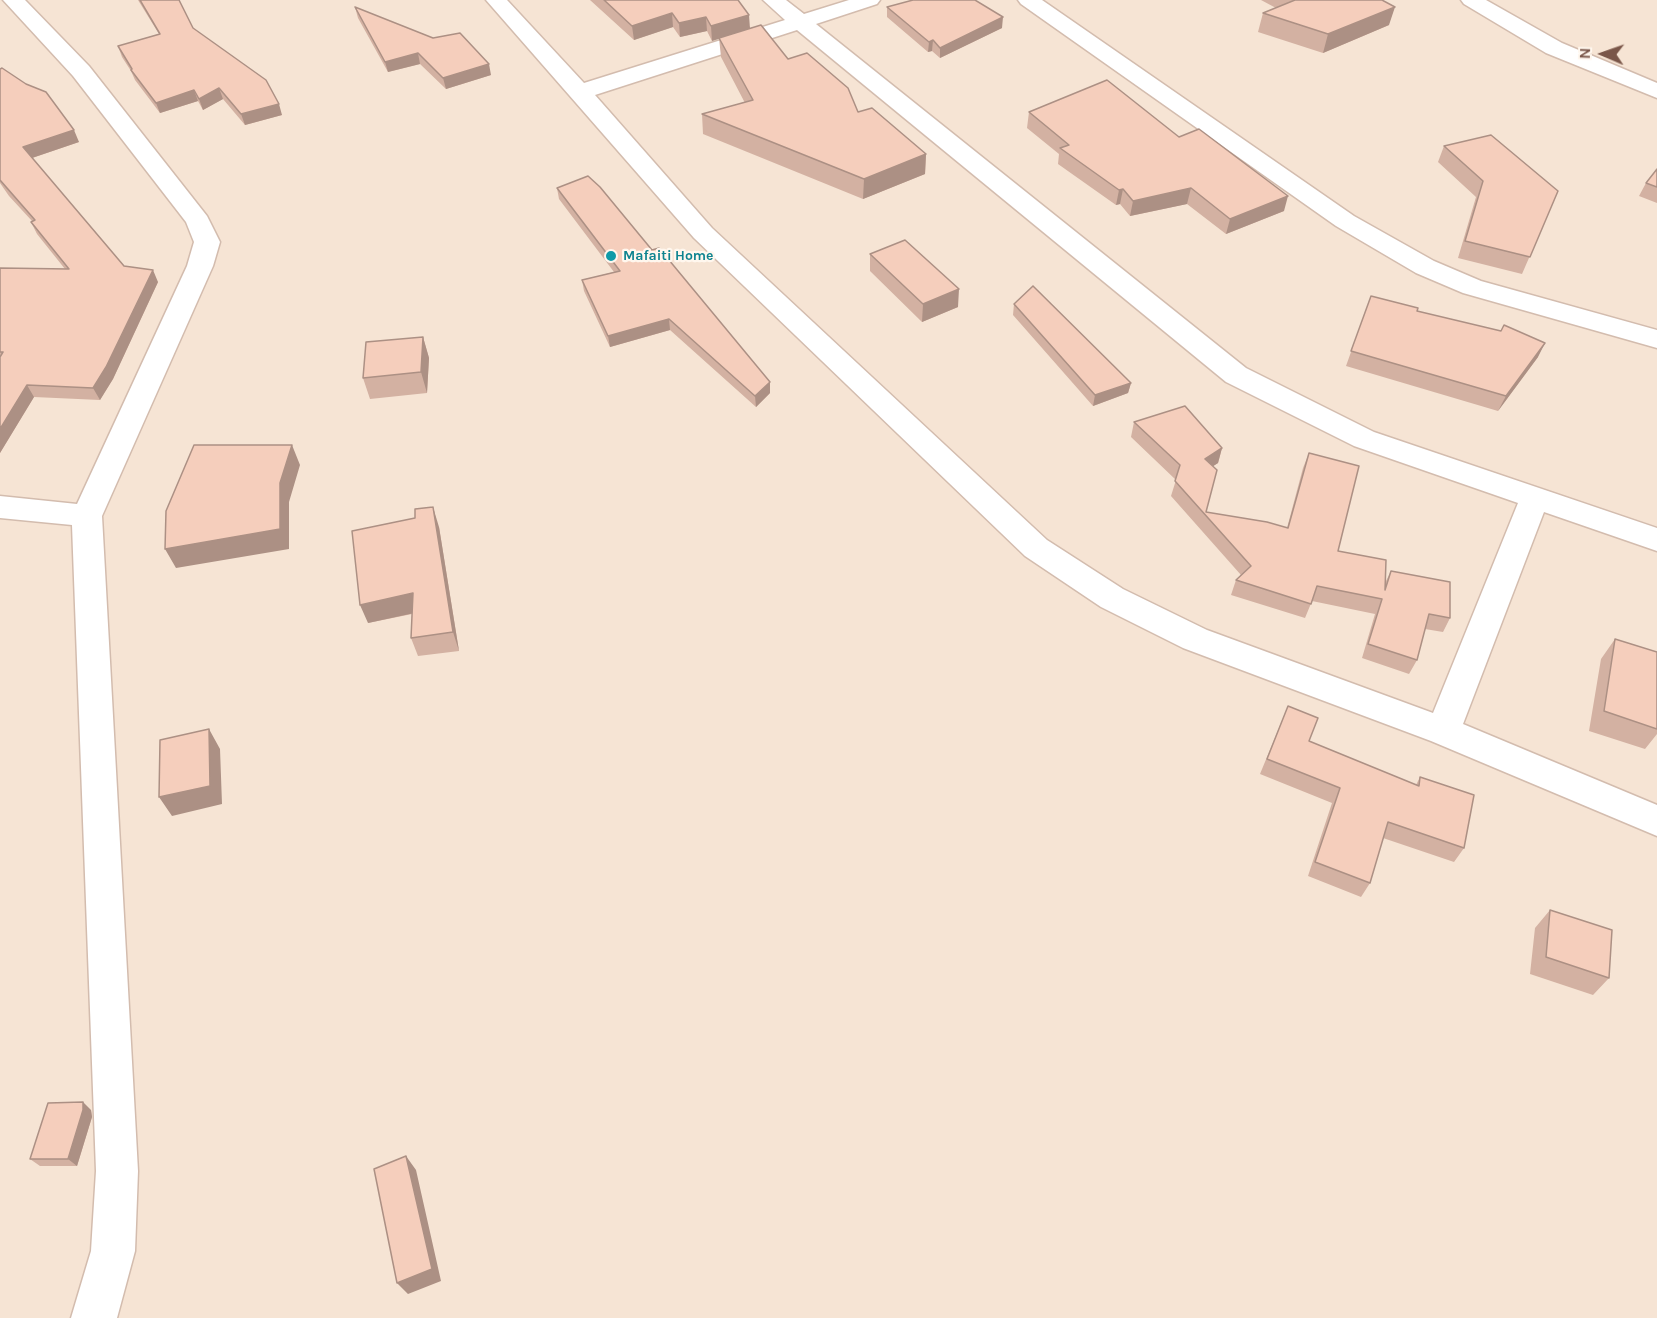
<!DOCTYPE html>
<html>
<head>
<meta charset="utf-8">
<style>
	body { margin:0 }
	#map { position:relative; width:1657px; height:1318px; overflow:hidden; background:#fef3e7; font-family:Karla,sans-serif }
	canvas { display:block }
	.north { position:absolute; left:1573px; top:24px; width:60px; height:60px; -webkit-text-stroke:4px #fff7ee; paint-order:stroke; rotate:272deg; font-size:16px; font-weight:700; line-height:24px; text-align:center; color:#7a5649 }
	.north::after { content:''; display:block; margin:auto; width:21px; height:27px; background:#7a5649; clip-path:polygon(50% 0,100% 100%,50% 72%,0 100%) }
</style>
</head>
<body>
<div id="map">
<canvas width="1657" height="1318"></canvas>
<div class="north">N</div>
</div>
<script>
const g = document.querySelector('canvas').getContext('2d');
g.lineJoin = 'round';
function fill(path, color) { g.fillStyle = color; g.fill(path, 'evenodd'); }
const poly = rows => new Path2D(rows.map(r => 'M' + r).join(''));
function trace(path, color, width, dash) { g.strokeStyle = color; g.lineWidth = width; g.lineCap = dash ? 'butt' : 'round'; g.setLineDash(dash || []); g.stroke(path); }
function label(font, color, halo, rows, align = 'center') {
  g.font = font + ' Karla,sans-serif'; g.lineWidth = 4.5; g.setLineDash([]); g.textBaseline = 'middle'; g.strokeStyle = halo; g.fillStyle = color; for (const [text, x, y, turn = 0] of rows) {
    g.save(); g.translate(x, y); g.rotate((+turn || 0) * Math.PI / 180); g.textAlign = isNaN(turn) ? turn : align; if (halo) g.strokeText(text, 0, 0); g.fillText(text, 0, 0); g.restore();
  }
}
fill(poly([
	[0,0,1657,0,1657,1318,0,1318]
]), '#f6e4d4');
const minor = poly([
	[3,0,25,0,89,66,207,216,220,242,213,266,102,516,138,1171,135,1251,117,1318,71,1318,91,1251,96,1171,72,525,0,518,0,496,77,504,187,266,194,242,186,222,73,76,3,0],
	[486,0,507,0,584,83,785,20,763,0,786,0,804,14,849,0,880,0,877,4,816,24,1246,368,1374,432,1657,528,1657,551,1544,512,1463,724,1657,805,1657,836,1431,741,1183,648,1101,607,1025,556,694,238,486,0],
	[797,30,1226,382,1354,446,1518,503,1433,713,1207,630,1123,589,1047,540,712,228,595,95,797,30],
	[1018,0,1042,0,1354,216,1434,261,1481,281,1657,330,1657,348,1463,293,1416,273,1336,226,1021,4,1018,0],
	[1461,0,1486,0,1562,43,1657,83,1657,98,1546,53,1464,4,1461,0]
]);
trace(minor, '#d3bcae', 3);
fill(minor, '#fff');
fill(poly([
	[138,0,179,0,193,28,282,115,245,125,223,99,203,110,198,101,160,113,135,80,131,71,122,57,118,46,159,34],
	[590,0,738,0,750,28,788,59,858,112,926,154,925,174,863,199,703,134,702,114,745,103,721,57,719,38,712,41,707,31,680,37,673,27,634,40],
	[1261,0,1382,0,1389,25,1323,53,1258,32,1263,13,1276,8],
	[355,7,491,75,446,89,420,64,388,72,358,18],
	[887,7,1002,28,940,58,932,51,928,52,887,17],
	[0,69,79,142,32,158,124,266,158,282,113,379,100,400,34,397,0,453,0,268,65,269,37,234,31,222,32,221,9,196,0,183],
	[1029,112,1179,137,1284,211,1226,234,1187,204,1130,216,1120,204,1116,205,1058,164,1059,154,1027,128],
	[1444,146,1558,191,1522,274,1458,258,1476,197,1438,162],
	[1657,169,1657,203,1639,196,1646,183],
	[557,188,770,393,756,407,670,330,610,347,584,291,582,280,614,272,559,199],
	[870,254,958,307,922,322,870,271],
	[1371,296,1417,311,1538,357,1498,411,1346,366],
	[1014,304,1131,383,1128,393,1093,406,1013,315],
	[423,337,429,358,427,393,370,399,363,378],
	[1134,422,1222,448,1218,463,1213,466,1206,512,1287,528,1303,468,1309,453,1338,551,1385,583,1391,571,1450,618,1443,632,1425,629,1417,660,1409,674,1362,658,1375,614,1312,601,1305,618,1231,595,1236,580,1241,575,1171,496,1176,480,1131,437],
	[439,527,459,651,418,656,411,638,412,614,368,623],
	[1615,639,1657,652,1657,734,1645,749,1589,731,1601,659],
	[1288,706,1309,741,1416,785,1420,777,1464,848,1454,862,1383,838,1370,883,1361,897,1308,876,1332,803,1260,774],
	[1550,910,1609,978,1593,995,1530,974,1535,928],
	[91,1110,92,1117,77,1166,40,1166,30,1159]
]), '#d3b1a2');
fill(poly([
	[1395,7,1389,25,1323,53,1328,34],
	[672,13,673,27,634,40,632,26],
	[749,15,750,29,712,41,711,26],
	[706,17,707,31,680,37,679,23],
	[1003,17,1002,28,940,58,940,48],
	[933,40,932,51,928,52,929,42],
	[418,53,420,64,388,72,385,62],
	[489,64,491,75,446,89,443,78],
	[219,88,223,99,203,110,199,99],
	[194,90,198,101,160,113,156,103],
	[279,104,282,115,245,125,241,114],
	[74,130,79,142,29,159,23,147],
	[926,154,925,174,863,199,864,179],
	[1191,188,1187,204,1130,216,1133,201],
	[1123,189,1120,204,1116,205,1119,190],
	[1288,196,1284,211,1226,234,1230,219],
	[153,270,158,282,113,379,100,400,93,388],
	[959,289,958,307,922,322,923,304],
	[669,319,670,330,610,347,608,336],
	[423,337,429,358,427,393,421,372],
	[1545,343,1538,357,1498,411,1506,396],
	[770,382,770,393,756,407,755,396],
	[1131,383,1128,393,1093,406,1095,395],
	[27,385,34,397,0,453,0,429],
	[292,445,300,465,289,502,289,549,176,568,165,549,280,483],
	[1222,448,1218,463,1201,474,1205,459],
	[433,507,439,527,459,651,453,632],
	[413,593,419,612,368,623,360,605],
	[209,729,220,749,222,804,172,816,159,797],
	[83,1102,91,1110,92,1117,77,1166,68,1159],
	[406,1156,416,1170,441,1281,408,1294,397,1283]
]), '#ac9084');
const building = poly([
	[140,0,179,0,193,28,266,80,279,104,241,114,219,88,199,99,194,90,156,103,131,70,132,69,118,46,160,34,140,0],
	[604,0,738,0,749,15,711,26,706,17,679,23,672,13,632,26,604,0],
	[913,0,975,0,1003,17,940,48,933,40,929,42,887,7,913,0],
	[1295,0,1382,0,1395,7,1328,34,1263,13,1295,0],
	[355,7,433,38,460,33,489,64,443,78,418,53,385,62,355,7],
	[761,25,788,59,807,53,848,88,858,112,872,108,926,154,864,179,702,114,753,100,719,38,761,25],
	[2,68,26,84,46,92,74,130,23,147,124,266,153,270,106,367,93,388,27,385,0,429,0,357,3,352,0,352,0,268,69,269,31,222,35,220,0,180,0,69,2,68],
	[1107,80,1179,137,1199,129,1288,196,1230,219,1191,188,1133,201,1123,189,1119,190,1060,148,1069,145,1029,112,1107,80],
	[1491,135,1558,191,1530,257,1465,241,1483,181,1444,146,1491,135],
	[1657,169,1657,187,1646,183,1657,169],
	[588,176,600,187,652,250,659,248,770,382,755,396,669,319,608,336,582,280,620,271,557,188,588,176],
	[905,240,959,289,923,304,870,254,905,240],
	[1033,286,1131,383,1095,395,1014,304,1033,286],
	[1371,296,1418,308,1417,311,1501,331,1504,325,1545,343,1506,396,1351,351,1371,296],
	[423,337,421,372,363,378,366,342,423,337],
	[1185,406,1222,448,1205,459,1217,470,1206,512,1267,522,1288,528,1309,453,1359,466,1338,551,1386,560,1385,590,1391,571,1450,582,1450,618,1429,614,1417,660,1368,644,1382,599,1317,586,1311,604,1236,580,1251,566,1175,481,1180,465,1134,422,1185,406],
	[194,445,292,445,280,483,280,529,165,549,166,511,194,445],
	[433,507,453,632,411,638,413,593,360,605,352,531,415,518,415,509,433,507],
	[1615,639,1657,652,1657,729,1604,711,1615,639],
	[1288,706,1318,718,1309,741,1419,786,1420,777,1474,795,1464,848,1388,822,1370,883,1315,862,1340,788,1267,759,1288,706],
	[209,729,210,786,159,797,160,740,209,729],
	[1550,910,1612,930,1609,978,1546,957,1550,910],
	[83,1102,83,1110,68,1159,30,1159,48,1103,83,1102],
	[406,1156,432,1269,397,1283,374,1169,406,1156]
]);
fill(building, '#f5cebc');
trace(building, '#ac9084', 1.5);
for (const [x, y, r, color] of [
	[611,256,6,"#0f9aa8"]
]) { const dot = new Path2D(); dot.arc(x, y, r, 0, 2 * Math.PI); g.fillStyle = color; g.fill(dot); trace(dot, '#fff7ee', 2); }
label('bold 14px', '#0d838f', '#fff7ee', [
	["Mafaiti Home",623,256]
], 'left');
</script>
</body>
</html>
